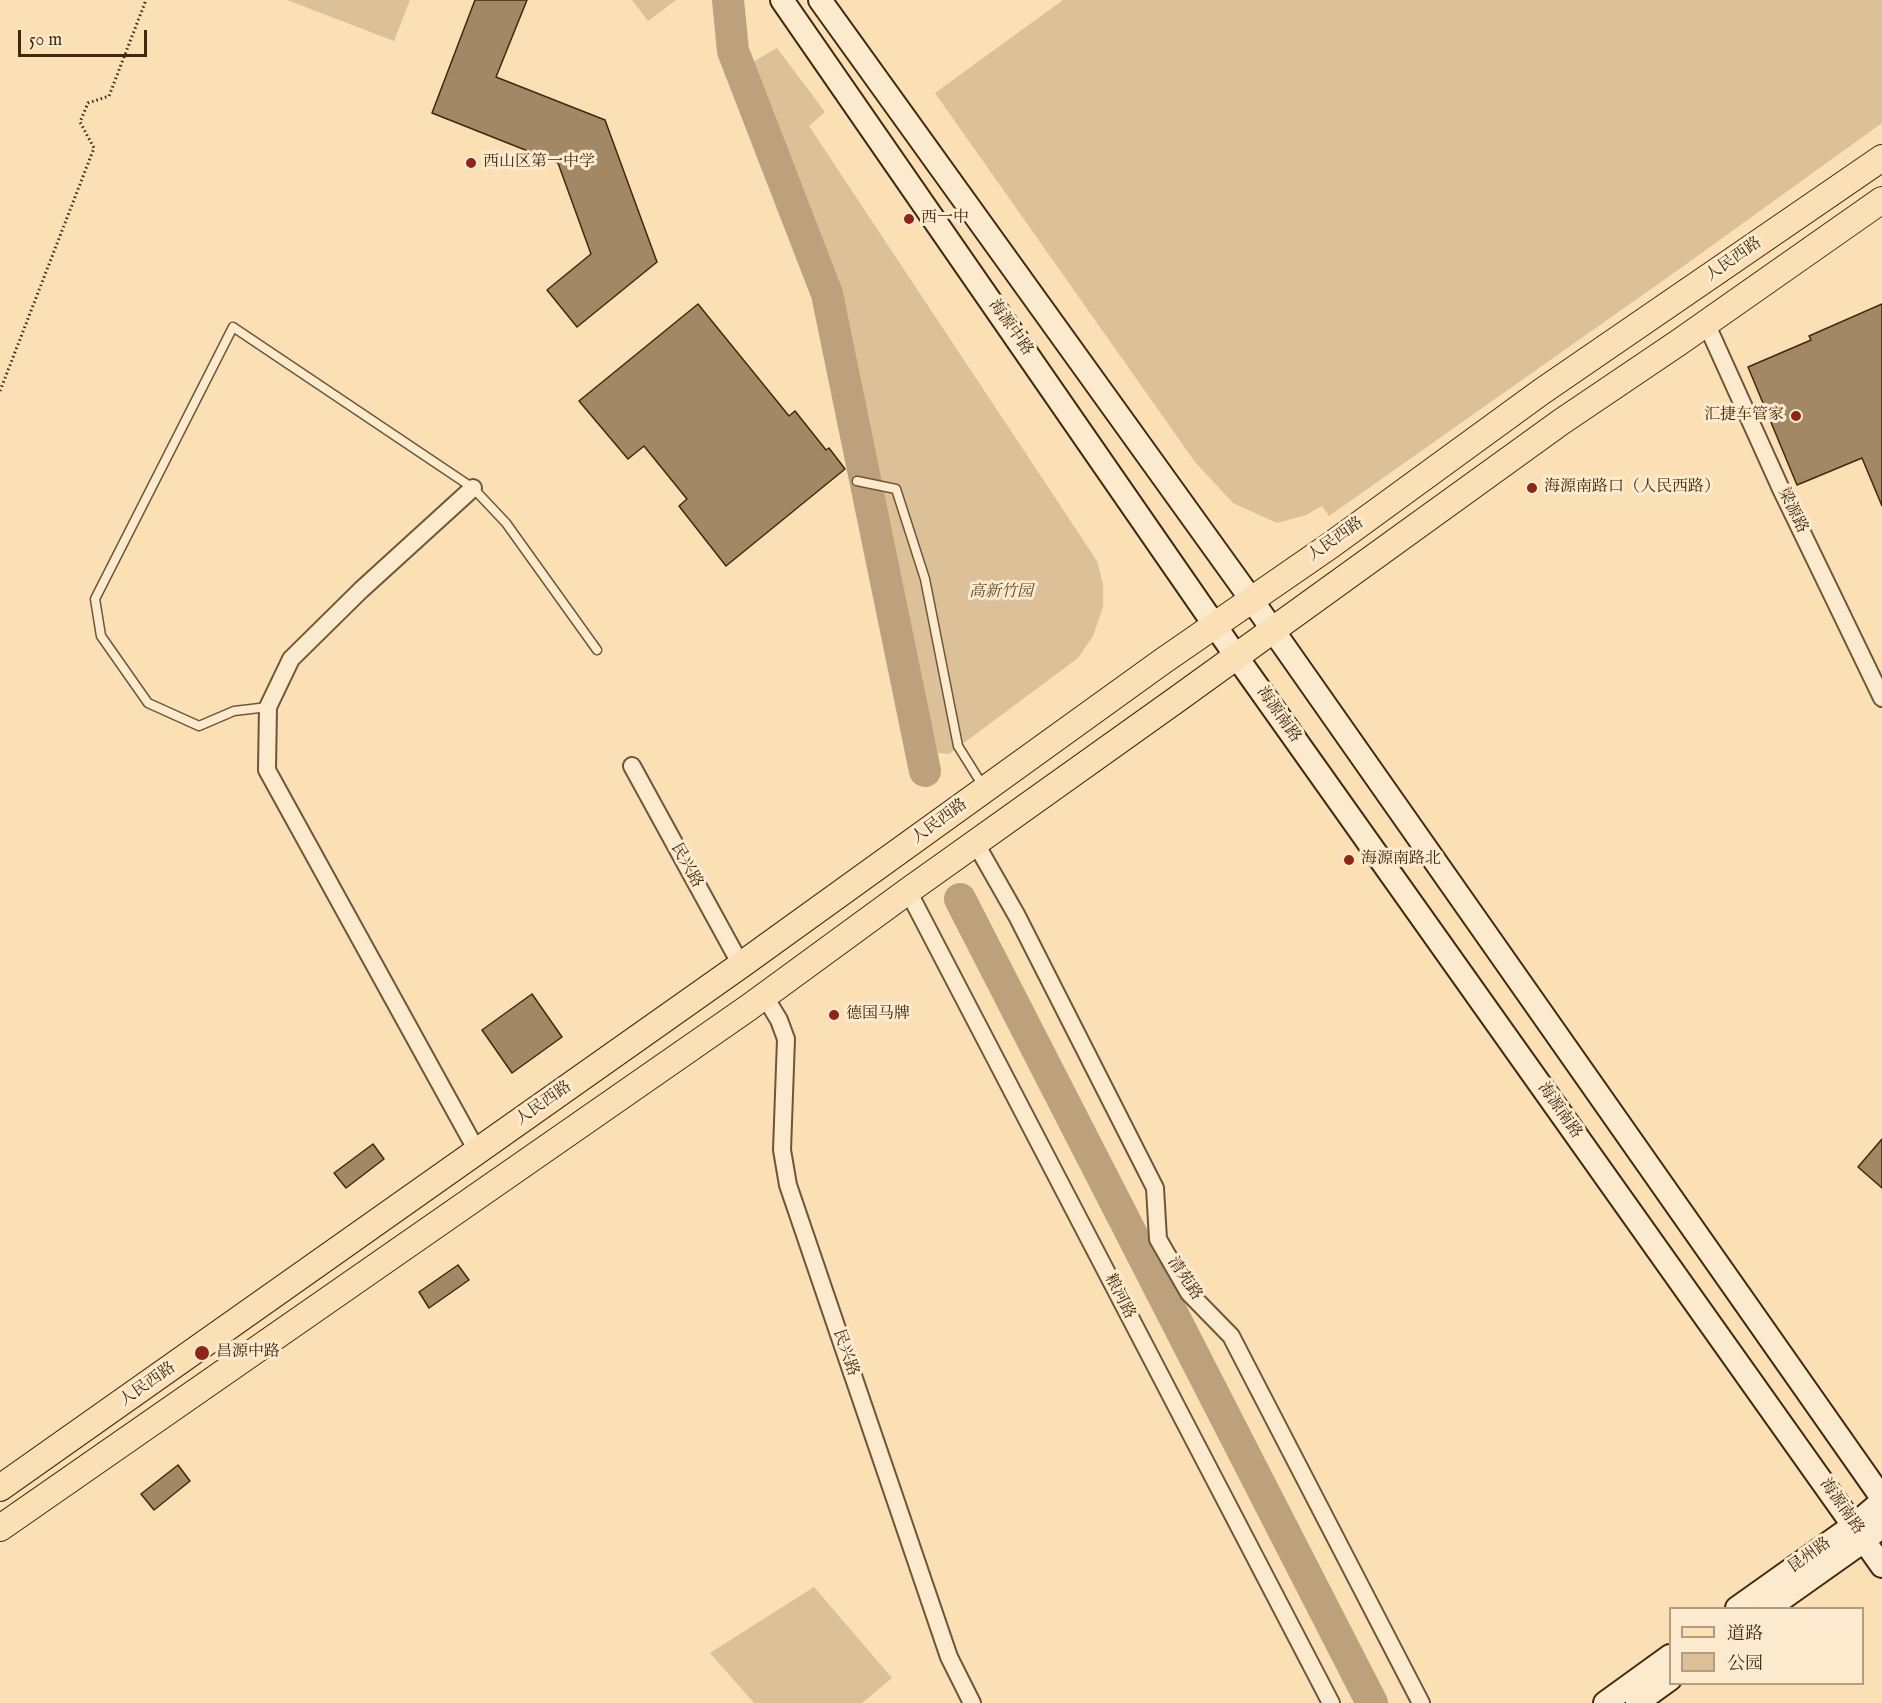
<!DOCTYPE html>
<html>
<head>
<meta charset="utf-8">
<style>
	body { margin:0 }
	#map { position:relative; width:1882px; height:1703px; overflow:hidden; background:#fbdfb5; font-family:"IM FELL English","Noto Serif SC",serif }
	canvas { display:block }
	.legend { position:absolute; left:1669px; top:1607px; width:195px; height:78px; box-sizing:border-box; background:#fceacf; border:2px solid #b29d81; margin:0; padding:8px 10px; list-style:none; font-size:18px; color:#42290d }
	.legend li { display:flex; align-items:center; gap:12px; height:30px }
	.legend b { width:30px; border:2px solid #b29d81 }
	.scale { position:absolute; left:18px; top:30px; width:129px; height:27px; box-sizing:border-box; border:3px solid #42290d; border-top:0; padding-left:8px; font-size:18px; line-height:21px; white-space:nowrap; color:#42290d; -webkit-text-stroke:4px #fceacf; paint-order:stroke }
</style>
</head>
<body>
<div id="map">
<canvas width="1882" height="1703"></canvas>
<ul class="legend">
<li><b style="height:8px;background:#fbdfb5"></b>道路</li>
<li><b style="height:16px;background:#dcc098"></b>公园</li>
</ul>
<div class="scale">50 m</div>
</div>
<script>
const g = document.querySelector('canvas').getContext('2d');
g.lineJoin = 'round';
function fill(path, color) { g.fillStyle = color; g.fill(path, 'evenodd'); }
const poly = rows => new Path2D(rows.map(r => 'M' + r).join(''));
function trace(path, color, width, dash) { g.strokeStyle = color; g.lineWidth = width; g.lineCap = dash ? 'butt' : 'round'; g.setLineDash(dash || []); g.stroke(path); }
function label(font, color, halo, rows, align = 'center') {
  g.font = font + ' "IM FELL English","Noto Serif SC",serif'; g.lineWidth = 6; g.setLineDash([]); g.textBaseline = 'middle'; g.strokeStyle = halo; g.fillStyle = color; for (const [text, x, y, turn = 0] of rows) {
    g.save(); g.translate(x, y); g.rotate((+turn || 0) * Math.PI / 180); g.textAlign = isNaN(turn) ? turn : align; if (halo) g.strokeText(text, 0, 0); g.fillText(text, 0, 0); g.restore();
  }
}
fill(poly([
	[287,0,410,0,394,41],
	[632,0,676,0,648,21],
	[1063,0,1882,0,1882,123,1678,270,1329,516,1322,506,1306,515,1277,523,1233,503,1195,462,935,93],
	[777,48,825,112,809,126,1097,561,1103,584,1103,607,1093,636,1078,658,949,754,938,753,828,282,746,66],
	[814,1587,892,1678,862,1703,754,1703,710,1653]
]), '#dcc098');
trace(poly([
	[728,0,733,51,827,294,925,771],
	[960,899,1372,1703]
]), '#bca17c', 32);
const building = poly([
	[475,0,527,0,496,77,605,120,657,262,577,327,547,290,591,254,558,163,432,113,475,0],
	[698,304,789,416,795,411,826,450,829,448,845,469,726,566,679,506,687,499,644,446,628,459,579,401,698,304],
	[1882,304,1882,506,1862,458,1797,485,1748,367,1811,340,1809,336,1882,304],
	[532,994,562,1037,512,1073,482,1030,532,994],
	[1882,1139,1882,1188,1858,1167,1882,1139],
	[373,1144,384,1159,346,1188,334,1173,373,1144],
	[458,1265,469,1280,429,1308,419,1292,458,1265],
	[178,1465,190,1481,154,1510,141,1494,178,1465]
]);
fill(building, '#a28864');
trace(building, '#42290d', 1.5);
const lane = poly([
	[857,481,896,489,925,579,958,746,983,786],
	[268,707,234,711,199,726,148,703,101,636,95,599,233,327,473,488,506,523,597,650]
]);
const street = poly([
	[1706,323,1781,489,1882,698],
	[473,488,361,590,291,659,268,707,267,770,477,1151],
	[632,766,741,965],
	[976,844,1017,916,1155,1188,1158,1239,1189,1293,1231,1336,1421,1703],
	[908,891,1331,1703],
	[765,997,779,1020,786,1039,782,1150,788,1185,949,1657,972,1703]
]);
const secondary = poly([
	[782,0,1236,656,1882,1566],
	[820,0,1251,599,1882,1498],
	[1737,1608,1854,1525,1882,1501],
	[1769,1608,1865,1540,1882,1526],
	[1605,1703,1670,1656],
	[1637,1703,1670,1679]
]);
const primary = poly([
	[0,1488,741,965,1163,661,1331,545,1541,392,1882,158],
	[0,1528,748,1008,908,891,1176,700,1561,422,1678,343,1882,200]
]);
trace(lane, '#705637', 11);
trace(street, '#705637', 20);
trace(secondary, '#42290d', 26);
trace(primary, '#42290d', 28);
trace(poly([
	[0,391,94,148,80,122,88,103,109,96,146,0]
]), '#42290d', 3, [1.5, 3]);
trace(lane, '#fceacf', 8);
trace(street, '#fceacf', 16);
trace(secondary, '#fceacf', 22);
trace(primary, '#fbdfb5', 26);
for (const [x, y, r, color] of [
	[471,163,6,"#8f2418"],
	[909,219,6,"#8f2418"],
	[1796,416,6,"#8f2418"],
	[1532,488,6,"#8f2418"],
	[1349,860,6,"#8f2418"],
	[834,1015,6,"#8f2418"],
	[202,1353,8,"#8f2418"]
]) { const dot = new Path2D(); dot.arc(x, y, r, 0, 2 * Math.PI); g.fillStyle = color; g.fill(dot); trace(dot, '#fceacf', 2); }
label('16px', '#42290d', '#fceacf', [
	["西山区第一中学",483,163],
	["西一中",921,219],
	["汇捷车管家",1784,416,"right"],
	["海源南路口（人民西路）",1544,488],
	["海源南路北",1361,860],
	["德国马牌",846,1015],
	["昌源中路",216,1353]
], 'left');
label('16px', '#42290d', '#fceacf', [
	["人民西路",1734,260,-35],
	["海源中路",1010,328,55],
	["梁源路",1792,511,64],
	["人民西路",1336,540,-35],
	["海源南路",1278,715,55],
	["人民西路",940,822,-36],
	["民兴路",686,866,61],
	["人民西路",544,1104,-35],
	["海源南路",1559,1111,55],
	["清苑路",1184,1279,56],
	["粮河路",1119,1297,63],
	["民兴路",845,1353,71],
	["人民西路",148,1385,-35],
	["海源南路",1841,1507,55],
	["昆州路",1810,1556,-36]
]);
label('italic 16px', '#614729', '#fceacf', [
	["高新竹园",1001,593]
]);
</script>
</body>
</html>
